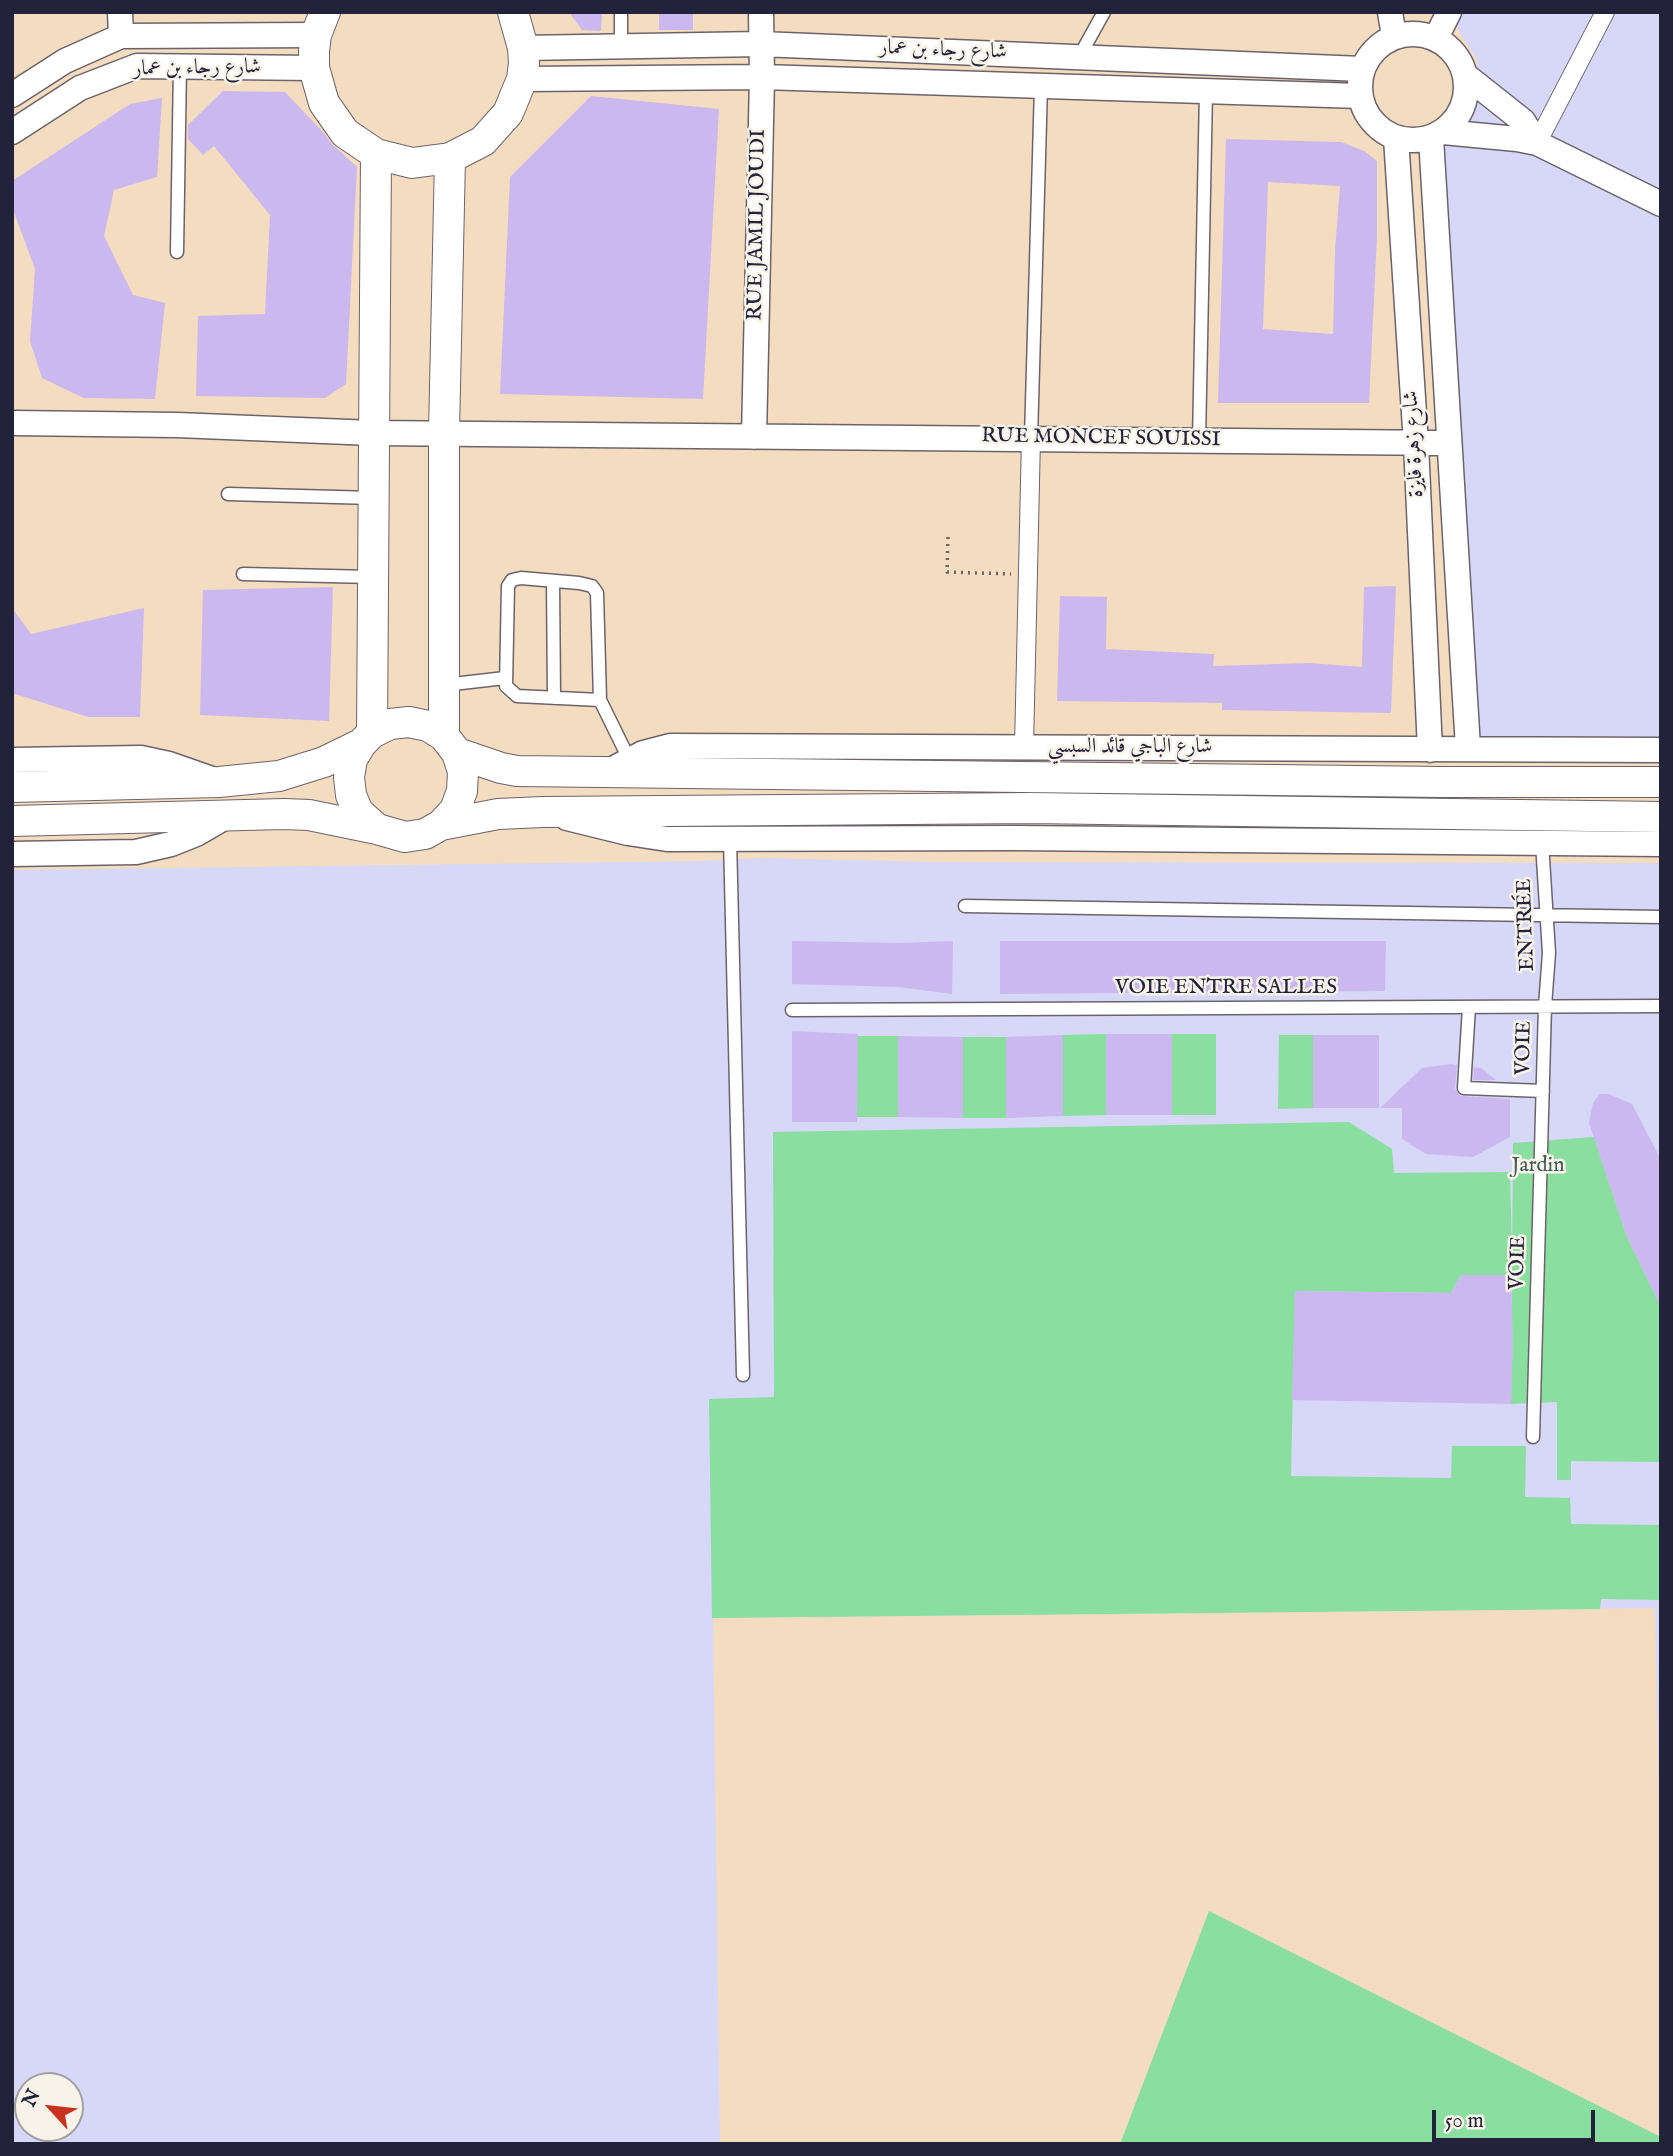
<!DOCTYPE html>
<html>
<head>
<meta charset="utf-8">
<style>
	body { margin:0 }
	#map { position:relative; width:1673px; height:2156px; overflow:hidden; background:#f4dcc0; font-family:"IM FELL English",serif }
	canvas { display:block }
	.frame { position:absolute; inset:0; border:14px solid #22223b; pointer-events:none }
	.north { position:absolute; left:14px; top:2072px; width:70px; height:70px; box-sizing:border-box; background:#f7f3e8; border:2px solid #a29fa3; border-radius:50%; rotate:297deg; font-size:19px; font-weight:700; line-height:28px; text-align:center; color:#22223b }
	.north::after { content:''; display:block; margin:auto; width:24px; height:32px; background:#c8321e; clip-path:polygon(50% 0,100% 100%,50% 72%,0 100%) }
	.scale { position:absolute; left:1432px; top:2110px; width:163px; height:32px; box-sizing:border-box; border:4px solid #22223b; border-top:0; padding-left:9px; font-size:21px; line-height:24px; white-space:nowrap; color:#22223b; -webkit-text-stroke:5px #f7f3e8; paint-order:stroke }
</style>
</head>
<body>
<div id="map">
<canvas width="1673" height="2156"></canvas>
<div class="frame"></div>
<div class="north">N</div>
<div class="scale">50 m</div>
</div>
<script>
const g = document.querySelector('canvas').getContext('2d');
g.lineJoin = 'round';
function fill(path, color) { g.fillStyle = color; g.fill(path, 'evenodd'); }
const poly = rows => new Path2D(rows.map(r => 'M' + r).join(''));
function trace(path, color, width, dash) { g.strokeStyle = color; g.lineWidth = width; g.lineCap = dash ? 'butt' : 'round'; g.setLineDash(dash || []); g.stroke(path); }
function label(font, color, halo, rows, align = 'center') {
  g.font = font + ' "IM FELL English",Amiri,serif'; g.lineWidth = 5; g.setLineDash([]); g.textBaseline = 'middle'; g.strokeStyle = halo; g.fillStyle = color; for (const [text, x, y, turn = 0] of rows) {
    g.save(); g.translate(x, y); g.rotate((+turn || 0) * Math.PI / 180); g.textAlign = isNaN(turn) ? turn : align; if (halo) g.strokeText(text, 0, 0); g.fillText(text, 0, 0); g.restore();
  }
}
fill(poly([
	[1460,12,1661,12,1661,737,1479,736,1444,143,1475,110,1477,60,1454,23],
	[762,858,936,862,1661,863,1661,1896,1655,1608,713,1618,720,2144,12,2144,12,870,701,861],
	[28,2086,70,2086,70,2128,28,2128]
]), '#d7d7f8');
fill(poly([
	[1106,1034,1106,1115,1063,1116,1063,1035],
	[1172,1034,1216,1034,1216,1115,1172,1115],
	[1279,1035,1313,1035,1313,1108,1278,1109],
	[855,1036,898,1036,898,1117,855,1117],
	[963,1037,1006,1037,1006,1118,963,1118],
	[1349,1122,1392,1149,1394,1173,1510,1172,1512,1256,1513,1143,1594,1137,1627,1237,1661,1307,1661,1462,1571,1461,1571,1480,1557,1480,1557,1402,1511,1404,1512,1275,1461,1275,1451,1293,1295,1291,1291,1476,1451,1478,1452,1446,1526,1446,1525,1497,1570,1498,1571,1524,1661,1525,1661,1600,1601,1599,1600,1609,712,1618,709,1399,774,1397,773,1132],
	[1209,1911,1661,2137,1661,2144,1120,2144]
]), '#89dea0');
fill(poly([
	[569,12,602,12,601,31,582,30],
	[659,12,693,12,693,30,659,30],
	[223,91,285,92,322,131,331,143,357,167,346,384,325,398,196,396,198,316,265,314,270,215,214,146,203,155,188,139,188,125],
	[591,96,719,109,703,399,500,394,510,177],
	[162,98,157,177,114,190,104,236,133,295,165,303,155,399,84,398,42,378,30,341,35,269,12,207,12,181,130,104],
	[1226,139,1341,142,1364,151,1377,161,1377,236,1369,403,1218,403],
	[1268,182,1340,186,1335,250,1333,334,1263,329],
	[1396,586,1391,713,1222,710,1222,703,1057,701,1060,596,1107,597,1106,649,1214,654,1213,666,1310,663,1362,667,1364,587],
	[333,587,329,721,200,715,203,590],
	[12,608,31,634,144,608,140,717,88,717,12,693],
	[792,941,901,943,953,941,952,994,899,987,792,984],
	[1000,941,1386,941,1385,991,1000,994],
	[792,1031,858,1034,857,1122,792,1122],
	[1106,1034,1172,1034,1172,1115,1106,1115],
	[1063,1035,1063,1116,1006,1118,1006,1037],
	[1313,1035,1379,1035,1379,1108,1313,1108],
	[898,1036,963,1037,963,1118,898,1117],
	[1451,1064,1457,1065,1455,1088,1460,1096,1510,1099,1510,1137,1473,1157,1426,1154,1402,1139,1402,1108,1380,1108,1422,1068],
	[1474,1067,1481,1068,1496,1080,1473,1080],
	[1600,1094,1609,1094,1632,1104,1661,1160,1661,1307,1627,1237,1589,1123,1593,1103],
	[1461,1275,1511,1275,1513,1345,1511,1404,1292,1400,1295,1291,1451,1293]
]), '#cbb8ee');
const service = poly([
	[621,12,621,46],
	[1079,57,1104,12],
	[177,252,180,65],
	[1031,438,1041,86],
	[1199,441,1206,91],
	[228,494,373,498],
	[243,574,372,577],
	[553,581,554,698],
	[444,685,505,678],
	[600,700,517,696,506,686,508,586,512,580,521,578,579,583,592,586,597,593,600,700,629,759],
	[730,839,743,1375],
	[965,906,1661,917],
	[1469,1007,1464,1088,1543,1091],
	[792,1010,1661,1006],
	[1533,1437,1545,1006,1549,953,1542,843]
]);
const pedestrian = poly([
	[1537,143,1605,12],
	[1024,747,1031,438]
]);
const minor = poly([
	[120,12,121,36],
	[1390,12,1394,36],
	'1360 87a53 53 0 1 1 106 0a53 53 0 1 1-106 0Z',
	[1436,38,1449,12],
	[523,48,761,44,1362,69],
	[1465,75,1523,121,1537,143],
	[522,79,762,77,1360,96],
	[12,95,65,61,121,36,316,35],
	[12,132,80,88,137,66,314,68],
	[1443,132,1517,139,1537,143,1661,204],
	[1396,138,1416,444,1430,750],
	[1431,138,1468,748],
	[12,423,177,425,373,433,1449,443],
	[754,437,762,77,761,12],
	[12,760,141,758,169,764,212,779],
	[605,773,643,753,670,746,1661,750],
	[567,818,628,833,667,839,1015,838,1661,844],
	[12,854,136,852,171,844,196,834,227,816]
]);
const tertiary = poly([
	[325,12,316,35,314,51,314,68,324,103,345,133,376,154,412,163,450,158,483,141,508,113,522,79,524,63,523,48,513,12],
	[372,733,376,154],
	[444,736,444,433,450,158],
	[457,753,463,772,462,791,455,810,441,825,425,834,405,837,377,829,358,812,351,795,349,777,352,759,361,744,372,733,390,724,409,722,428,726,444,736,457,753,501,768,517,771,1442,782,1661,782],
	[12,787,219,782,279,776,324,762,361,744],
	[12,821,284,814,309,815,377,829],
	[441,825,498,814,543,812,1031,808,1661,817]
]);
trace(service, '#6c636a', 15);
trace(pedestrian, '#6c636a', 20);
trace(minor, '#6c636a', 27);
trace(tertiary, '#6c636a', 32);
trace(poly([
	[948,537,947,572,1011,574]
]), '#6c636a', 3.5, [2, 5]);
trace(service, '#fff', 12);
trace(pedestrian, '#fff', 18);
trace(minor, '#fff', 24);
trace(tertiary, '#fff', 30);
label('21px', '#22223b', '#f7f3e8', [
	["شارع رجاء بن عمار",943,51,2],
	["شارع رجاء بن عمار",197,69,-1],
	["RUE JAMIL JOUDI",758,225,-89],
	["RUE MONCEF SOUISSI",1101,439,1],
	["شارع زهرة فايزة",1415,444,-93],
	["شارع الباجي قائد السبسي",1130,748],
	["ENTRÉE",1527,925,-92],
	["VOIE ENTRE SALLES",1226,989],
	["VOIE",1525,1048,-89],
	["VOIE",1519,1263,-88]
]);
label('21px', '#415a59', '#f7f3e8', [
	["Jardin",1538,1167]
]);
</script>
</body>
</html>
